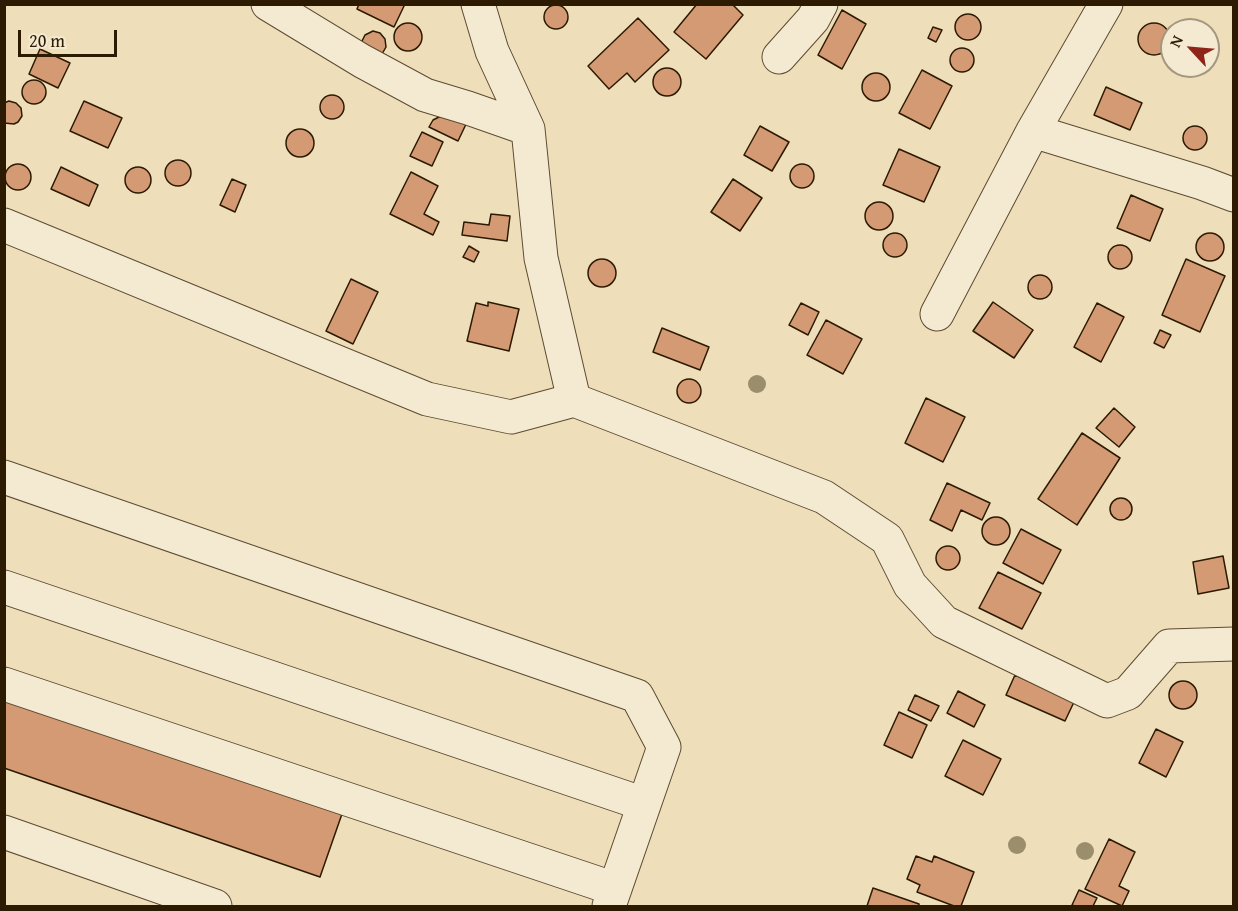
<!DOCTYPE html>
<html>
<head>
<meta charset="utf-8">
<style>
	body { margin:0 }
	#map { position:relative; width:1238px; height:911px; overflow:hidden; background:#eedfba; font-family:"Gentium Book Plus",serif }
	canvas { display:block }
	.frame { position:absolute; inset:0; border:6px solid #2c1a03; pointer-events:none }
	.north { position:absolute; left:1160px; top:18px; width:60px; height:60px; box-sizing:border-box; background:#f4ead2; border:2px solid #a4977f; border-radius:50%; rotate:296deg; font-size:16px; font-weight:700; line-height:24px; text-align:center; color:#2c1a03 }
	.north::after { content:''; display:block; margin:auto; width:21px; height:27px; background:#8f2418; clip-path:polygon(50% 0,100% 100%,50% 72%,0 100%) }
	.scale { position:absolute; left:18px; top:30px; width:99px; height:27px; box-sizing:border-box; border:3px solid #2c1a03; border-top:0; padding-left:8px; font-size:18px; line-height:21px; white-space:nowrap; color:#2c1a03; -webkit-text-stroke:4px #f4ead2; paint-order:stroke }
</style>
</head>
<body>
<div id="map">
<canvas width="1238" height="911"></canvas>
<div class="frame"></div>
<div class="north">N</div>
<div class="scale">20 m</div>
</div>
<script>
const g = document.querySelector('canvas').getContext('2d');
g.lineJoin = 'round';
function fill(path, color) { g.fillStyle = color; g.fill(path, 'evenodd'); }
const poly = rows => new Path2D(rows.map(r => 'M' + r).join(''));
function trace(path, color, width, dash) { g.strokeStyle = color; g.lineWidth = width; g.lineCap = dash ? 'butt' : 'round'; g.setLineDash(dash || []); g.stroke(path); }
const building = poly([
	[359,4,405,4,394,27,357,9,359,4],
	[697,4,732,4,743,15,706,59,674,32,697,4],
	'544 17a12 12 0 1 1 24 0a12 12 0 1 1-24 0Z',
	[842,10,866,24,842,69,818,55,842,10],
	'955 27a13 13 0 1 1 26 0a13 13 0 1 1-26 0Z',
	[638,18,669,50,635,82,627,73,609,89,588,66,638,18],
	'1138 39a16 16 0 1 1 32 0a16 16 0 1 1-32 0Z',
	'394 37a14 14 0 1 1 28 0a14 14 0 1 1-28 0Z',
	[933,27,942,30,936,42,928,38,933,27],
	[373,31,380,33,385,39,386,47,382,54,361,43,365,35,373,31],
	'950 60a12 12 0 1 1 24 0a12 12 0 1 1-24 0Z',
	[40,49,70,63,58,88,29,74,40,49],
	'653 82a14 14 0 1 1 28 0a14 14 0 1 1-28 0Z',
	[922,70,952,86,930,129,899,113,922,70],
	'862 87a14 14 0 1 1 28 0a14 14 0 1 1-28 0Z',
	'22 92a12 12 0 1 1 24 0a12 12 0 1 1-24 0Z',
	[1106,87,1142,103,1130,130,1094,115,1106,87],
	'320 107a12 12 0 1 1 24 0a12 12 0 1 1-24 0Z',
	[9,101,16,103,21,108,22,116,18,122,14,124,4,123,4,103,9,101],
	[84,101,122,118,108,148,70,131,84,101],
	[451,111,468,120,458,141,429,127,433,120,451,111],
	[760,126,789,142,772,171,744,155,760,126],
	'1183 138a12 12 0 1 1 24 0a12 12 0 1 1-24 0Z',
	'286 143a14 14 0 1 1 28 0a14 14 0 1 1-28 0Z',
	[422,132,443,142,432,166,410,156,422,132],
	[899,149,940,167,924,202,883,185,899,149],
	'165 173a13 13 0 1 1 26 0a13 13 0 1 1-26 0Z',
	'790 176a12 12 0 1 1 24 0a12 12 0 1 1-24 0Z',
	'5 177a13 13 0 1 1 26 0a13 13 0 1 1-26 0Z',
	'125 180a13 13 0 1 1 26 0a13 13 0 1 1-26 0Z',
	[61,167,98,185,89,206,51,189,61,167],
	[411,172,438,186,424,214,439,222,433,235,390,214,411,172],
	[232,179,246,185,235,212,220,205,232,179],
	[733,179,762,198,740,231,711,212,733,179],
	[1131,195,1163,209,1150,241,1117,228,1131,195],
	'865 216a14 14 0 1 1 28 0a14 14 0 1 1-28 0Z',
	[491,214,510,216,507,241,462,235,464,222,489,225,491,214],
	'1196 247a14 14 0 1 1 28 0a14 14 0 1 1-28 0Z',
	'883 245a12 12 0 1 1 24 0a12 12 0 1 1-24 0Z',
	'1108 257a12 12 0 1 1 24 0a12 12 0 1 1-24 0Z',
	[469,246,479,252,474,262,463,257,469,246],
	[1186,259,1225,276,1200,332,1162,315,1186,259],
	'588 273a14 14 0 1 1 28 0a14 14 0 1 1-28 0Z',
	'1028 287a12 12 0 1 1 24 0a12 12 0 1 1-24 0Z',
	[351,279,378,292,353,344,326,331,351,279],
	[488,302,519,309,509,351,467,341,476,303,488,306,488,302],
	[993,302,1033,330,1014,358,973,331,993,302],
	[801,303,819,312,808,335,789,325,801,303],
	[1097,303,1124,317,1101,362,1074,347,1097,303],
	[826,320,862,339,843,374,807,355,826,320],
	[662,328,709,347,700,370,653,352,662,328],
	[1160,330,1171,335,1164,348,1154,343,1160,330],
	'677 391a12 12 0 1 1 24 0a12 12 0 1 1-24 0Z',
	[926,398,965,417,943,462,905,443,926,398],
	[1114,408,1135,427,1119,447,1096,428,1114,408],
	[1082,433,1120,458,1077,525,1038,499,1082,433],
	[947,483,990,503,982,520,961,510,952,531,930,520,947,483],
	'1110 509a11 11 0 1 1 22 0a11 11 0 1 1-22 0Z',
	'982 531a14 14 0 1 1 28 0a14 14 0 1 1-28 0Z',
	[1021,529,1061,550,1043,584,1003,563,1021,529],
	'936 558a12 12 0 1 1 24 0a12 12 0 1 1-24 0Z',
	[1223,556,1229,588,1198,594,1193,562,1223,556],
	[998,572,1041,593,1022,629,979,608,998,572],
	[1015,675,1074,702,1065,721,1006,695,1015,675],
	'1169 695a14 14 0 1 1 28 0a14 14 0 1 1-28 0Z',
	[958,691,985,705,974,727,947,713,958,691],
	[4,694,343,811,320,877,4,768,4,694],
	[915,695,939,706,931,721,908,710,915,695],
	[899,712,927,725,912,758,884,745,899,712],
	[1156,729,1183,742,1166,777,1139,763,1156,729],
	[963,740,1001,759,983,795,945,776,963,740],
	[1109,839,1135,852,1119,886,1129,891,1122,906,1085,889,1109,839],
	[916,856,932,862,934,856,974,872,961,906,954,906,917,892,920,885,907,879,916,856],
	[873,888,919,904,919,906,867,906,873,888],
	[1079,890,1097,898,1093,906,1075,906,1072,905,1079,890]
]);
fill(building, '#d39a74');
trace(building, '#2c1a03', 1.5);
const minor = poly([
	[268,4,362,61,425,95,468,108,528,129],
	[478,4,492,51,528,129,541,258,574,400,824,497,887,539,910,585,944,622,1107,701,1128,693,1169,646,1234,644],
	[1106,4,1033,131,1202,183,1234,195],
	[779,57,813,19,821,4],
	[4,225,427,399,511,417,574,400],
	[937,314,1033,131],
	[4,477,637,696,664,747,609,906],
	[4,587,644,804],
	[4,684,615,889],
	[4,832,215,906]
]);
trace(minor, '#5c4b31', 35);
trace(minor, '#f4ead2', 33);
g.fillStyle = '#9a8e6d';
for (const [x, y] of [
	[757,384],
	[1017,845],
	[1085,851]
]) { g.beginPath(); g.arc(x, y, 9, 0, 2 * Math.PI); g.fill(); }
</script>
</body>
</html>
